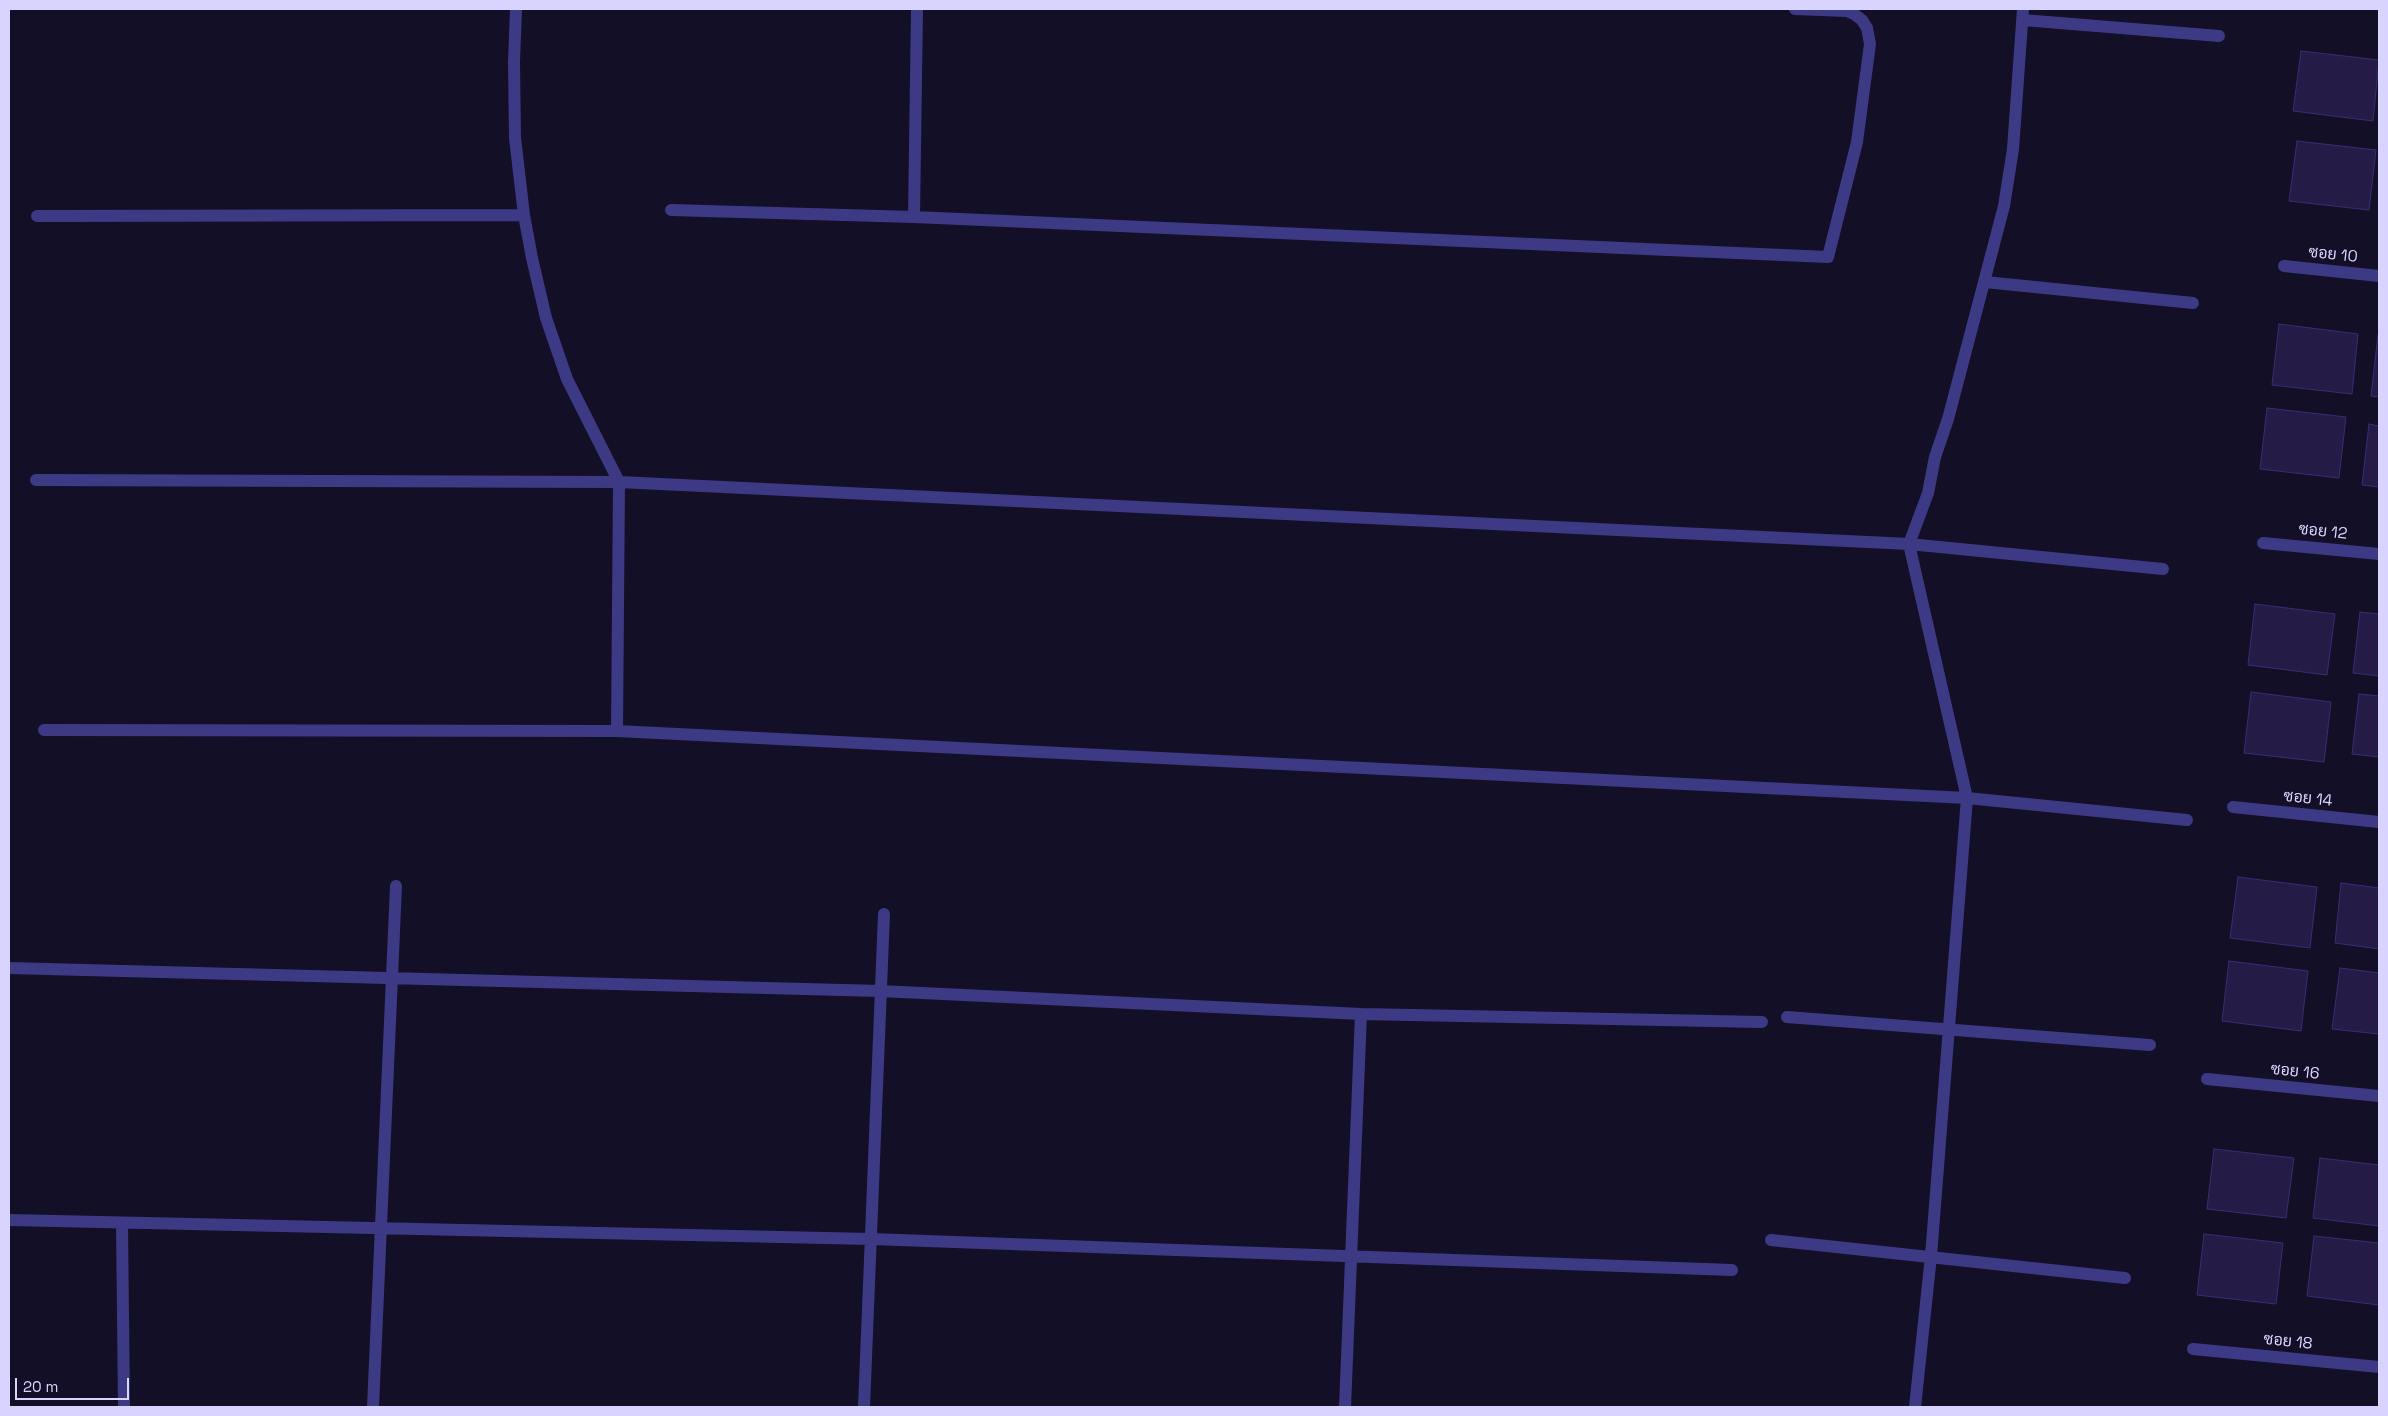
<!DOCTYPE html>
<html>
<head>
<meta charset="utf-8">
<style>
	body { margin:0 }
	#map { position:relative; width:2388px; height:1416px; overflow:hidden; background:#130f26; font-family:"Space Grotesk",sans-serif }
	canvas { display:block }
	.frame { position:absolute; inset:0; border:10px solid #d9d4ff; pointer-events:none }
	.scale { position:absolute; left:15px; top:1378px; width:114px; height:22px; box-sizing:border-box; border:2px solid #d9d4ff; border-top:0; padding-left:6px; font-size:15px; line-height:18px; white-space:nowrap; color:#d9d4ff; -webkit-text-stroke:4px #130f26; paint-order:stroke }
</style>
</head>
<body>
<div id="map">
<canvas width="2388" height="1416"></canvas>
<div class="frame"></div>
<div class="scale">20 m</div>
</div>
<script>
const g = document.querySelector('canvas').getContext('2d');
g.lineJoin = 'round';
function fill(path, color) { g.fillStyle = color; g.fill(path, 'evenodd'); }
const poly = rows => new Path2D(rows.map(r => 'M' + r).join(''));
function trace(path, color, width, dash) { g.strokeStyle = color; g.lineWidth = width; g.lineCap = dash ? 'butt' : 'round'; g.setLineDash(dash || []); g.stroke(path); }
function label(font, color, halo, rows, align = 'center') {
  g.font = font + ' "Space Grotesk",Sarabun,sans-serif'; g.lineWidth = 4; g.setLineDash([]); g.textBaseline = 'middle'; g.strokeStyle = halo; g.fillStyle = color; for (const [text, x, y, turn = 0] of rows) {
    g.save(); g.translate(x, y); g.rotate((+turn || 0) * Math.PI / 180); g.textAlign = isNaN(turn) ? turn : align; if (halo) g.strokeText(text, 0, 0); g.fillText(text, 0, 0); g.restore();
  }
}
const building = poly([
	[2301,51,2379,60,2373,121,2293,111,2301,51],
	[2297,141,2376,150,2369,210,2289,201,2297,141],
	[2279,324,2358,334,2352,394,2272,385,2279,324],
	[2378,335,2379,335,2379,397,2371,396,2378,335],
	[2267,408,2346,417,2339,478,2260,469,2267,408],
	[2369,424,2379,426,2379,487,2362,485,2369,424],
	[2255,604,2335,614,2327,675,2248,665,2255,604],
	[2360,612,2379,614,2379,676,2353,673,2360,612],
	[2251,692,2331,702,2324,762,2244,753,2251,692],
	[2359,694,2379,696,2379,757,2352,754,2359,694],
	[2238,877,2317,887,2310,948,2230,938,2238,877],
	[2341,883,2379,888,2379,949,2335,943,2341,883],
	[2229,961,2308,971,2301,1031,2222,1021,2229,961],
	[2340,968,2379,973,2379,1034,2332,1029,2340,968],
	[2214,1149,2294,1158,2286,1218,2207,1209,2214,1149],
	[2320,1158,2379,1165,2379,1226,2313,1218,2320,1158],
	[2204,1234,2283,1243,2276,1304,2197,1295,2204,1234],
	[2314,1236,2379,1243,2379,1305,2307,1296,2314,1236]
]);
fill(building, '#241b47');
trace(building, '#3b2d73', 1);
trace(poly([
	[516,9,514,62,515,138,524,215,532,258,546,318,567,379,619,482,1909,544,1928,493,1935,457,1948,419,2004,206,2013,149,2023,9],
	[2023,20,2219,36],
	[671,210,914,217,1828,257,1857,142,1870,44,1867,28,1862,20,1854,14,1847,11,1795,9],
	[37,216,524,215],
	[914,217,917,9],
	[2284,266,2379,276],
	[1985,282,2193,303],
	[36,480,619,482,617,731],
	[2263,543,2379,554],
	[44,730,617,731,1967,798,2187,820],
	[2233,807,2379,822],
	[9,968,880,991,1361,1014,1762,1022],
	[1787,1017,2150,1045],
	[2207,1079,2379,1096],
	[9,1220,871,1239,1732,1270],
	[122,1223,124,1407],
	[1771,1240,2125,1278],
	[2193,1349,2379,1367],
	[373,1407,396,886],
	[864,1407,884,914],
	[1345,1407,1361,1014],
	[1915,1407,1931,1256,1967,798,1909,544,2163,569]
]), '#3d3a85', 12);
label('16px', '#d9d4ff', '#130f26', [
	["ซอย 10",2333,255,6],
	["ซอย 12",2323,532,6],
	["ซอย 14",2308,799,6],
	["ซอย 16",2295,1072,6],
	["ซอย 18",2288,1342,6]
]);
</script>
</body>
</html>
